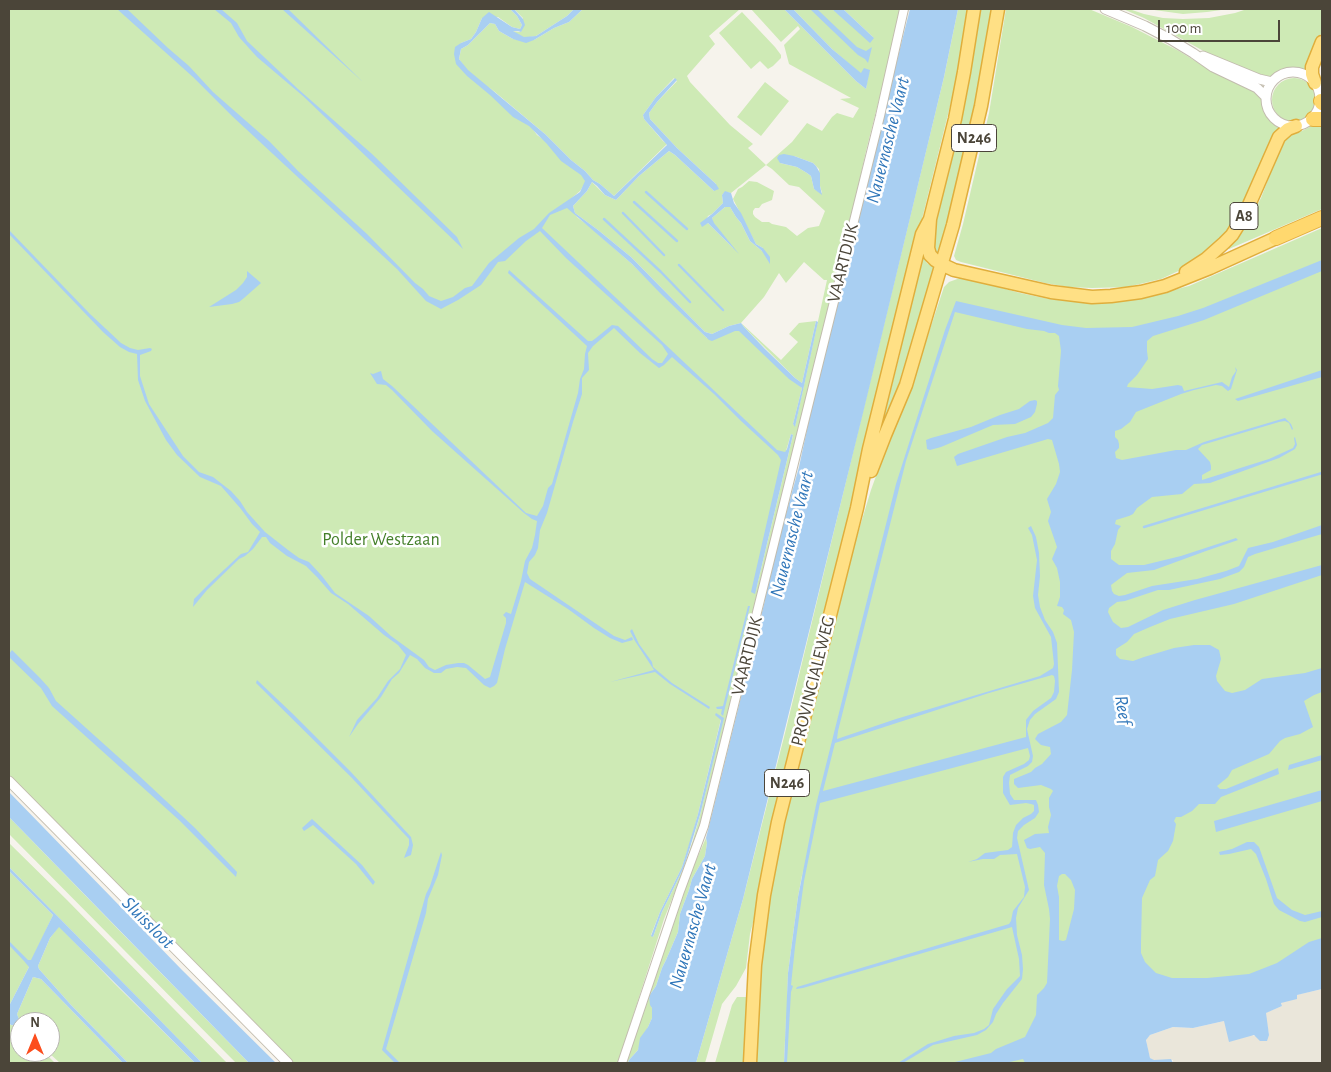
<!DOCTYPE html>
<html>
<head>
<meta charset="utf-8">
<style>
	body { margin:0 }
	#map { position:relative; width:1331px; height:1072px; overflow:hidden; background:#f6f3ec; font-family:"Alegreya Sans",sans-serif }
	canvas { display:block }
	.frame { position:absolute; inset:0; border:10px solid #4b4539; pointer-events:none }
	.north { position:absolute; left:10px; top:1012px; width:50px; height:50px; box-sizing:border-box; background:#fff; border:1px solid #b7b5b0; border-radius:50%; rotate:0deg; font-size:14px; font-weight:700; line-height:20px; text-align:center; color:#4b4539 }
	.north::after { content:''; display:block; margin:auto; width:18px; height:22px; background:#fc4d1d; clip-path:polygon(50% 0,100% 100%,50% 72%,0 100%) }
	.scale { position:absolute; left:1158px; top:20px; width:122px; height:22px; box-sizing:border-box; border:2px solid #4b4539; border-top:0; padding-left:6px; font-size:15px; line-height:18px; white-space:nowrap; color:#4b4539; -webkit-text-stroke:4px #fff; paint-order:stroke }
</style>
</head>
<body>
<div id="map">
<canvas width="1331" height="1072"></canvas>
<div class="frame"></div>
<div class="north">N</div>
<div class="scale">100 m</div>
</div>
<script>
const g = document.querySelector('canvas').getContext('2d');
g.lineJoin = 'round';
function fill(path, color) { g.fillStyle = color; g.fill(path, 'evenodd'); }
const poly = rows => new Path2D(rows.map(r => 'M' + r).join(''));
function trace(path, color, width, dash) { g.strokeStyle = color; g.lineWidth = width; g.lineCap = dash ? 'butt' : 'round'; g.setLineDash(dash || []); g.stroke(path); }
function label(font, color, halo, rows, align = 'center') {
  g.font = font + ' "Alegreya Sans",sans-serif'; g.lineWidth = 5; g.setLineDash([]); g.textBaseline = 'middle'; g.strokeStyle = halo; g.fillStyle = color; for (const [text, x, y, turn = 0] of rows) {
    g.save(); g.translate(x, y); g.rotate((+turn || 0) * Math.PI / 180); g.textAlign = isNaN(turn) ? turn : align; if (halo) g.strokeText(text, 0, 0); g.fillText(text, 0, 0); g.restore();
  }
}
fill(poly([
	[1322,989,1322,1063,1173,1063,1173,1060,1153,1060,1150,1058,1148,1051,1146,1039,1150,1035,1173,1027,1193,1028,1224,1021,1251,1035,1255,1036,1269,1035,1265,1013,1282,1006,1281,1003,1296,995]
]), '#eae6da');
fill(poly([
	[9,9,510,9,517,16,522,25,520,29,512,27,498,17,482,18,476,32,471,39,461,43,456,61,466,69,459,59,461,49,468,45,490,23,495,24,499,31,513,39,534,40,554,28,569,22,583,9,740,9,709,36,715,44,687,76,690,82,730,125,753,144,748,148,766,165,792,142,807,123,822,131,832,117,837,113,853,118,859,108,840,99,851,98,789,64,784,45,800,29,798,26,781,42,751,9,784,9,856,81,866,89,869,70,861,74,832,49,793,9,832,9,874,38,843,9,902,9,866,151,854,206,702,824,664,919,618,1063,291,1063,9,777],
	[674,78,677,81,657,102,649,113,650,119,677,148,716,184,714,191,675,155,669,151,639,176,616,200,605,195,592,182,587,191,573,206,575,213,598,230,631,257,705,332,712,334,729,326,741,323,744,327,795,378,802,383,816,321,799,323,789,334,798,342,781,360,741,323,764,297,779,273,786,283,804,262,824,280,827,280,795,426,793,424,802,388,736,326,707,338,632,264,589,226,578,218,566,203,580,191,587,180,550,144,537,135,530,125,489,87,545,134,571,160,585,171,593,180,600,184,614,196,667,144,663,141,644,119,643,115,656,97],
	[794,156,813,163,819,169,820,186,822,193,814,189,811,176,807,173,797,167,780,163],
	[766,165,772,169,789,185,799,187,825,211,819,226,808,228,797,236,786,227,772,224,769,222,762,222,755,217,753,214,753,211,755,208,759,208,762,204,772,200,774,191,757,182,749,181,742,187,738,189,733,199,756,244,763,248,762,251,750,241,741,223,736,217,730,207,725,207,712,218,713,223,734,249,708,223,705,224,708,216,712,214,723,203,722,195,725,192,731,193],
	[791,434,793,435,755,594,786,451],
	[723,718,700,815,693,840,684,867,662,912,653,937,651,935,660,912,682,867,691,839,698,814,721,719],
	[514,9,574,9,567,16,536,36,524,38,512,31,521,32,523,18],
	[958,9,967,9,956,82,835,570,757,907,750,934,746,968,736,986,722,1004,705,1063,696,1063,743,899,785,733,944,77],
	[981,9,991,9,975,108,965,157,939,256,935,251,933,243,933,232,967,94],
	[1006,9,1089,9,1132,27,1179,51,1213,72,1255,91,1259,95,1262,100,1267,116,1271,121,1280,128,1272,148,1227,237,1185,268,1161,279,1127,287,1092,288,1068,287,1045,283,961,262,956,260,954,256,963,224,989,113],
	[1123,9,1129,9,1144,14,1163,18,1183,19,1209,18,1235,13,1247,9,1322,9,1322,31,1306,71,1290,70,1284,71,1275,76,1268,77,1259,76,1218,59,1144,18],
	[1147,9,1228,9,1207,12,1183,14],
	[742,12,775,47,781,55,781,58,773,66,768,69,760,61,751,69,719,33],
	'1272 100a22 22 0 1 1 44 0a22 22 0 1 1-44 0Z',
	[765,82,789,101,761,136,737,117],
	[1322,124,1322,209,1229,249,1228,247,1238,238,1247,224,1261,198,1282,143,1286,136,1304,130,1313,125],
	[1322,228,1322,941,1277,966,1033,1063,785,1063,786,1017,784,1063,755,1063,760,970,774,862,818,683,828,649,834,612,871,490,894,426,910,389,944,287,949,282,960,278,977,281,1020,293,1049,299,1079,302,1113,302,1138,299,1189,286],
	[803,870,787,1003,788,973,798,897],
	[923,256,927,263,936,269,898,386,882,424,900,354,906,314],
	[9,817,115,926,249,1063,236,1063,9,834],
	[706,838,707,843,705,856,692,879,689,890,680,914,678,932,666,960,662,968,656,986,649,996,652,1008,652,1018,638,1050,629,1060,628,1063,625,1063,686,883],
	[9,843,67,900,227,1063,202,1063,9,867],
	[9,871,53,915,29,967,9,1006],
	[59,926,114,983,195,1063,128,1063,71,1005,39,969,38,966,50,938],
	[33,977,41,979,123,1063,60,1063,48,1052,50,1052,50,1022,20,1022,17,1014],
	[737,997,746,997,748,1002,746,1063,715,1063,732,1005],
	[9,1023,11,1025,18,1026,20,1028,20,1052,44,1052,55,1063,9,1063]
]), '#ceeab5');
fill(poly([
	[117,9,127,9,168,48,189,66,213,92,270,142,298,171,367,234,415,283,423,289,429,296,441,301,453,297,465,288,472,286,489,263,519,238,534,229,549,213,580,192,585,181,581,175,561,161,547,144,529,126,513,117,490,95,467,76,456,64,454,54,455,47,461,43,471,39,476,32,482,18,489,12,512,27,520,29,522,25,517,16,510,9,514,9,523,19,525,25,521,32,518,31,513,31,524,37,536,36,567,16,574,9,583,9,569,22,554,28,534,40,526,43,513,39,499,31,495,24,490,23,468,45,461,49,459,59,468,70,545,134,571,160,585,171,593,180,600,184,614,196,667,145,644,119,643,115,656,97,675,78,677,80,657,102,649,113,650,119,677,148,716,184,719,189,714,191,675,155,669,151,639,176,616,200,605,195,597,186,592,182,587,191,573,206,575,213,598,230,631,257,705,332,712,334,729,326,741,323,744,327,765,349,795,378,802,383,816,321,818,322,795,427,793,424,802,388,789,379,739,331,735,331,712,341,709,340,661,294,632,264,567,208,550,215,542,228,777,450,785,452,787,449,791,434,793,435,755,594,751,592,781,460,778,455,740,420,714,394,672,357,664,365,659,368,640,353,614,328,593,346,588,353,589,370,582,378,582,394,573,422,547,513,540,530,538,548,535,555,529,562,527,573,530,579,614,636,625,640,632,637,633,640,622,643,610,638,594,628,568,609,525,582,505,649,497,683,494,686,490,688,484,685,466,668,457,667,446,669,441,673,434,673,425,668,417,659,410,655,399,673,392,679,381,697,358,724,349,737,357,720,377,698,388,681,400,669,406,655,398,645,384,635,348,604,331,593,317,577,306,566,287,556,270,543,266,537,262,537,253,549,245,556,239,559,207,590,193,607,194,599,210,583,241,554,248,552,260,532,252,524,241,509,221,486,200,477,177,455,166,440,145,401,138,380,137,354,129,352,120,347,103,332,9,234,9,230,90,314,121,343,130,348,138,350,150,348,152,349,151,351,140,355,140,376,149,404,183,456,199,472,213,477,231,491,240,501,247,512,265,532,288,550,299,558,309,562,322,576,335,593,369,616,391,636,424,660,429,667,435,670,446,665,458,663,464,663,468,665,485,679,490,677,506,623,506,618,503,615,506,612,511,614,521,581,525,561,532,548,535,535,537,521,532,519,524,513,432,431,392,390,386,385,377,384,370,373,373,374,381,371,383,379,392,386,526,513,537,516,543,506,548,488,552,484,578,393,580,379,584,369,585,354,587,346,508,273,509,270,588,341,592,341,596,338,612,325,618,326,652,359,658,363,662,363,668,354,662,345,566,258,540,231,526,241,505,261,498,262,481,285,458,300,441,309,426,301,397,269,232,116,193,77],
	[214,9,221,9,237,23,247,41,298,89,372,154,457,237,463,249,303,96,257,57,239,37,231,23],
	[282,9,288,9,363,82],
	[784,9,793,9,832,49,861,73,864,68,870,70,866,89,856,81],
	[810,9,817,9,857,47,866,51,872,47,868,63,865,59,858,55],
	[832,9,843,9,874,38,870,43],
	[910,9,958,9,944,77,864,409,743,899,696,1063,628,1063,629,1060,638,1050,640,1038,648,1027,652,1018,652,1008,650,1005,649,996,656,986,662,968,666,960,678,932,680,914,689,890,692,879,705,856,707,843,706,838,765,600,765,594,774,557,799,467,818,378,859,210],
	[784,154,794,156,813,163,816,166,820,173,820,186,822,195,814,189,811,176,807,173,797,167,780,163,777,158,779,155],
	[725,191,731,193,734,203,741,213,756,244,763,248,770,257,770,264,762,251,750,241,741,223,736,217,730,207,725,207,712,218,714,223,739,254,708,223,702,227,700,223,712,214,723,203,722,195],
	[1322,260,1322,271,1204,320,1153,336,1147,341,1147,351,1148,359,1137,375,1128,384,1127,387,1152,389,1178,385,1182,386,1184,391,1222,382,1229,387,1232,377,1236,371,1235,367,1237,370,1231,389,1228,391,1222,386,1216,385,1194,390,1181,394,1136,412,1130,422,1121,429,1115,431,1115,437,1118,440,1119,444,1119,448,1115,452,1116,458,1122,460,1176,450,1186,450,1204,442,1285,418,1291,424,1293,429,1292,430,1289,423,1285,421,1279,422,1202,445,1198,449,1210,462,1211,466,1211,470,1202,475,1202,480,1269,459,1293,448,1295,444,1294,438,1295,437,1297,445,1295,449,1279,458,1210,483,1194,484,1182,494,1152,497,1137,508,1133,514,1129,516,1116,520,1115,524,1121,526,1118,530,1115,544,1111,551,1111,559,1119,565,1144,565,1181,556,1236,538,1238,540,1206,551,1154,570,1127,573,1111,585,1112,591,1114,594,1119,596,1125,595,1152,586,1197,579,1226,571,1239,566,1248,548,1273,542,1322,525,1322,534,1255,554,1248,557,1244,567,1239,572,1220,579,1169,590,1158,590,1125,601,1117,602,1109,608,1108,612,1113,622,1121,628,1128,627,1163,610,1195,600,1322,565,1322,575,1234,604,1170,619,1150,627,1134,634,1127,642,1116,649,1116,655,1120,659,1133,661,1144,657,1174,648,1194,645,1210,645,1219,650,1221,659,1216,676,1217,681,1225,691,1232,693,1245,690,1262,679,1305,673,1322,668,1322,692,1314,695,1304,701,1313,727,1300,734,1285,738,1280,741,1269,754,1232,770,1228,777,1217,786,1220,789,1226,789,1278,768,1279,774,1221,797,1215,804,1199,804,1192,811,1181,817,1176,817,1174,821,1176,824,1173,841,1168,851,1158,860,1155,876,1150,880,1142,898,1141,943,1141,953,1145,962,1156,973,1172,978,1207,978,1249,974,1277,963,1309,942,1322,938,1322,989,1297,995,1297,999,1281,1003,1282,1006,1266,1013,1269,1035,1267,1041,1260,1041,1254,1035,1229,1042,1224,1021,1193,1028,1173,1027,1150,1035,1146,1040,1150,1058,1154,1060,1171,1059,1173,1063,1025,1063,1023,1059,1005,1063,951,1063,991,1053,996,1049,1025,1037,1036,1015,1037,995,1044,988,1047,983,1050,919,1049,909,1044,885,1045,853,1040,847,1030,849,1027,848,1024,840,1035,834,1049,833,1048,827,1051,815,1049,807,1049,798,1053,791,1051,789,1041,785,1018,788,1014,784,1014,779,1031,772,1035,768,1042,764,1051,754,1050,747,1041,745,1035,739,1038,734,1061,722,1067,715,1072,670,1074,632,1071,620,1063,614,1064,610,1062,607,1057,606,1060,597,1060,582,1057,568,1052,559,1057,547,1048,521,1051,512,1047,499,1056,484,1060,472,1059,464,1052,440,1048,439,957,466,954,457,958,454,1007,437,1025,433,1048,423,1053,418,1055,395,1059,390,1058,386,1061,351,1059,336,1055,333,1049,333,1044,331,1027,329,955,312,906,461,838,731,837,739,896,719,1040,676,1053,668,1054,664,1051,637,1035,608,1033,596,1037,560,1032,535,1028,528,1031,526,1036,537,1039,553,1040,576,1038,595,1040,607,1045,620,1053,632,1057,643,1059,692,1056,699,1035,714,1030,720,1027,729,1033,756,1032,762,1028,766,1010,775,1009,783,1010,794,1014,800,1036,800,1038,805,1039,812,1035,818,1024,825,1018,831,1017,838,1029,890,1018,908,1016,918,1017,935,1022,955,1023,969,1022,979,1003,1003,996,1014,993,1022,986,1030,977,1035,933,1045,903,1063,898,1063,928,1044,954,1036,974,1033,984,1029,989,1025,993,1009,1007,989,1020,976,1019,959,1012,927,803,988,796,989,797,987,1009,924,1011,921,1013,911,1024,897,1025,887,1017,854,1000,855,994,859,983,859,968,862,977,859,985,853,1008,850,1012,847,1013,833,1016,825,1023,818,1031,814,1034,811,1034,805,1031,804,1026,803,1010,805,1003,793,1003,777,1006,772,1024,764,1029,760,1030,756,1028,748,820,803,804,881,795,947,791,985,793,986,791,992,787,1063,784,1063,788,973,798,897,816,805,896,484,945,330,956,301,1062,325,1086,328,1132,327,1178,316,1203,308],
	[1052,675,1054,676,1055,681,1054,692,1051,698,1033,711,1026,720,1026,737,823,791,835,743,989,693],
	[1062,874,1065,874,1071,880,1075,890,1074,909,1066,940,1063,941,1059,940,1059,897,1057,886,1059,876],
	[247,271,261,283,244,298,239,302,232,304,209,307,236,290,243,283,247,277],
	[1322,370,1322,377,1238,401,1235,399],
	[1035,400,1037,401,1037,404,1035,412,1031,417,1015,424,993,425,941,447,930,450,927,449,926,440,931,438,971,427,1000,415,1019,409,1030,401],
	[748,606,750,606,723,716,721,714,722,709,717,709,716,707,723,706],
	[632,629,639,644,652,662,653,667,672,683,710,707,709,709,670,684,655,672,610,682,654,670,635,641,630,631],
	[12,650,40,678,49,688,56,701,135,772,195,828,237,872,236,877,179,820,52,706,41,688,9,657,9,654],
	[257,680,294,715,350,771,411,837,413,845,411,855,404,858,409,845,409,839,352,778,256,683],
	[716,713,724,718,700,815,684,867,662,912,653,937,651,936,660,912,682,867,698,814,721,720,715,715],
	[1322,755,1322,760,1288,770,1289,765],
	[1322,790,1322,801,1216,832,1214,821],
	[9,792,182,970,276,1063,249,1063,9,817],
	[312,819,362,865,375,882,373,885,356,864,313,825,304,831,302,828],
	[1247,842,1254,842,1259,847,1277,898,1292,910,1305,915,1322,911,1322,917,1305,922,1300,921,1279,910,1274,904,1266,879,1256,854,1251,849,1229,854,1220,855,1219,852,1232,849],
	[441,852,442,855,438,875,428,899,426,913,386,1049,400,1063,395,1063,382,1050,426,894,430,886],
	[9,867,151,1011,202,1063,195,1063,59,927,50,938,38,966,39,969,71,1005,128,1063,123,1063,41,979,33,977,17,1014,20,1022,20,1028,18,1026,11,1025,9,1023,9,1006,29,967,24,961,9,945,9,941,28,960,31,960,53,915,9,871]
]), '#a9cff2');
trace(poly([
	[646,192,687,229],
	[634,202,677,241],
	[623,213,664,255],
	[604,219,661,272,690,302],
	[679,265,723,310],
	[1144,527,1322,473]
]), '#a9cff2', 2.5);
const minor = poly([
	[622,1063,680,891,704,826,880,116,904,9]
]);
const tertiary = poly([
	[1105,9,1145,26,1170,39,1193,53,1213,67,1257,88,1266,97],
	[1203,56,1259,79,1272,82],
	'1266 99a27 27 0 1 1 54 0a27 27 0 1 1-54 0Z',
	[9,781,288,1063]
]);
const trunk = poly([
	[974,9,964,72,955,119,930,219,928,248,930,255,935,260,941,264,954,270,1051,292,1092,297,1111,296,1141,292,1165,286,1210,268,1276,238],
	[1315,83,1312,74,1312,67,1322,42],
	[1186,272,1206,259,1224,243,1232,235,1245,214,1279,137,1288,129,1296,126],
	[871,471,885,435,906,385,953,225,981,106,998,9],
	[750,1063,755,965,764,895,778,822,857,508,869,449,922,234,930,219]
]);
const motorway = poly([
	[1321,101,1322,103],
	[1313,119,1322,119],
	[1276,238,1322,218]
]);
trace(minor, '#c2bcae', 10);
trace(tertiary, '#c2bcae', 11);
trace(trunk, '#e0ae3c', 15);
trace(motorway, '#e0ae3c', 16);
trace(minor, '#fff', 8);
trace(tertiary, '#fff', 9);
trace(trunk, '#ffe085', 12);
trace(motorway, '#ffd86e', 14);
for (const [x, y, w] of [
	[974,138,45],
	[1244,216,28],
	[787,783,45]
]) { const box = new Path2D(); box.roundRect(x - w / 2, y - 13.5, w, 27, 4); g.fillStyle = '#fff'; g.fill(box); trace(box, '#4b4539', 1); }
label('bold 16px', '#4b4539', null, [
	["N246",974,138],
	["A8",1244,216],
	["N246",787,783]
]);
label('18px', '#4b4539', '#fff', [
	["VAARTDIJK",843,263,-76],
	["VAARTDIJK",747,656,-76],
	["PROVINCIALEWEG",813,681,-76]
]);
label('18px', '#447f2a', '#fff', [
	["Polder Westzaan",381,540]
]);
label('italic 19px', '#2f76b9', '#fff', [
	["Nauernasche Vaart",888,140,-76],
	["Nauernasche Vaart",792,534,-76],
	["Reef",1123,710,81],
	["Sluissloot",148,923,45],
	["Nauernasche Vaart",693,926,-74]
]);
</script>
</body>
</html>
